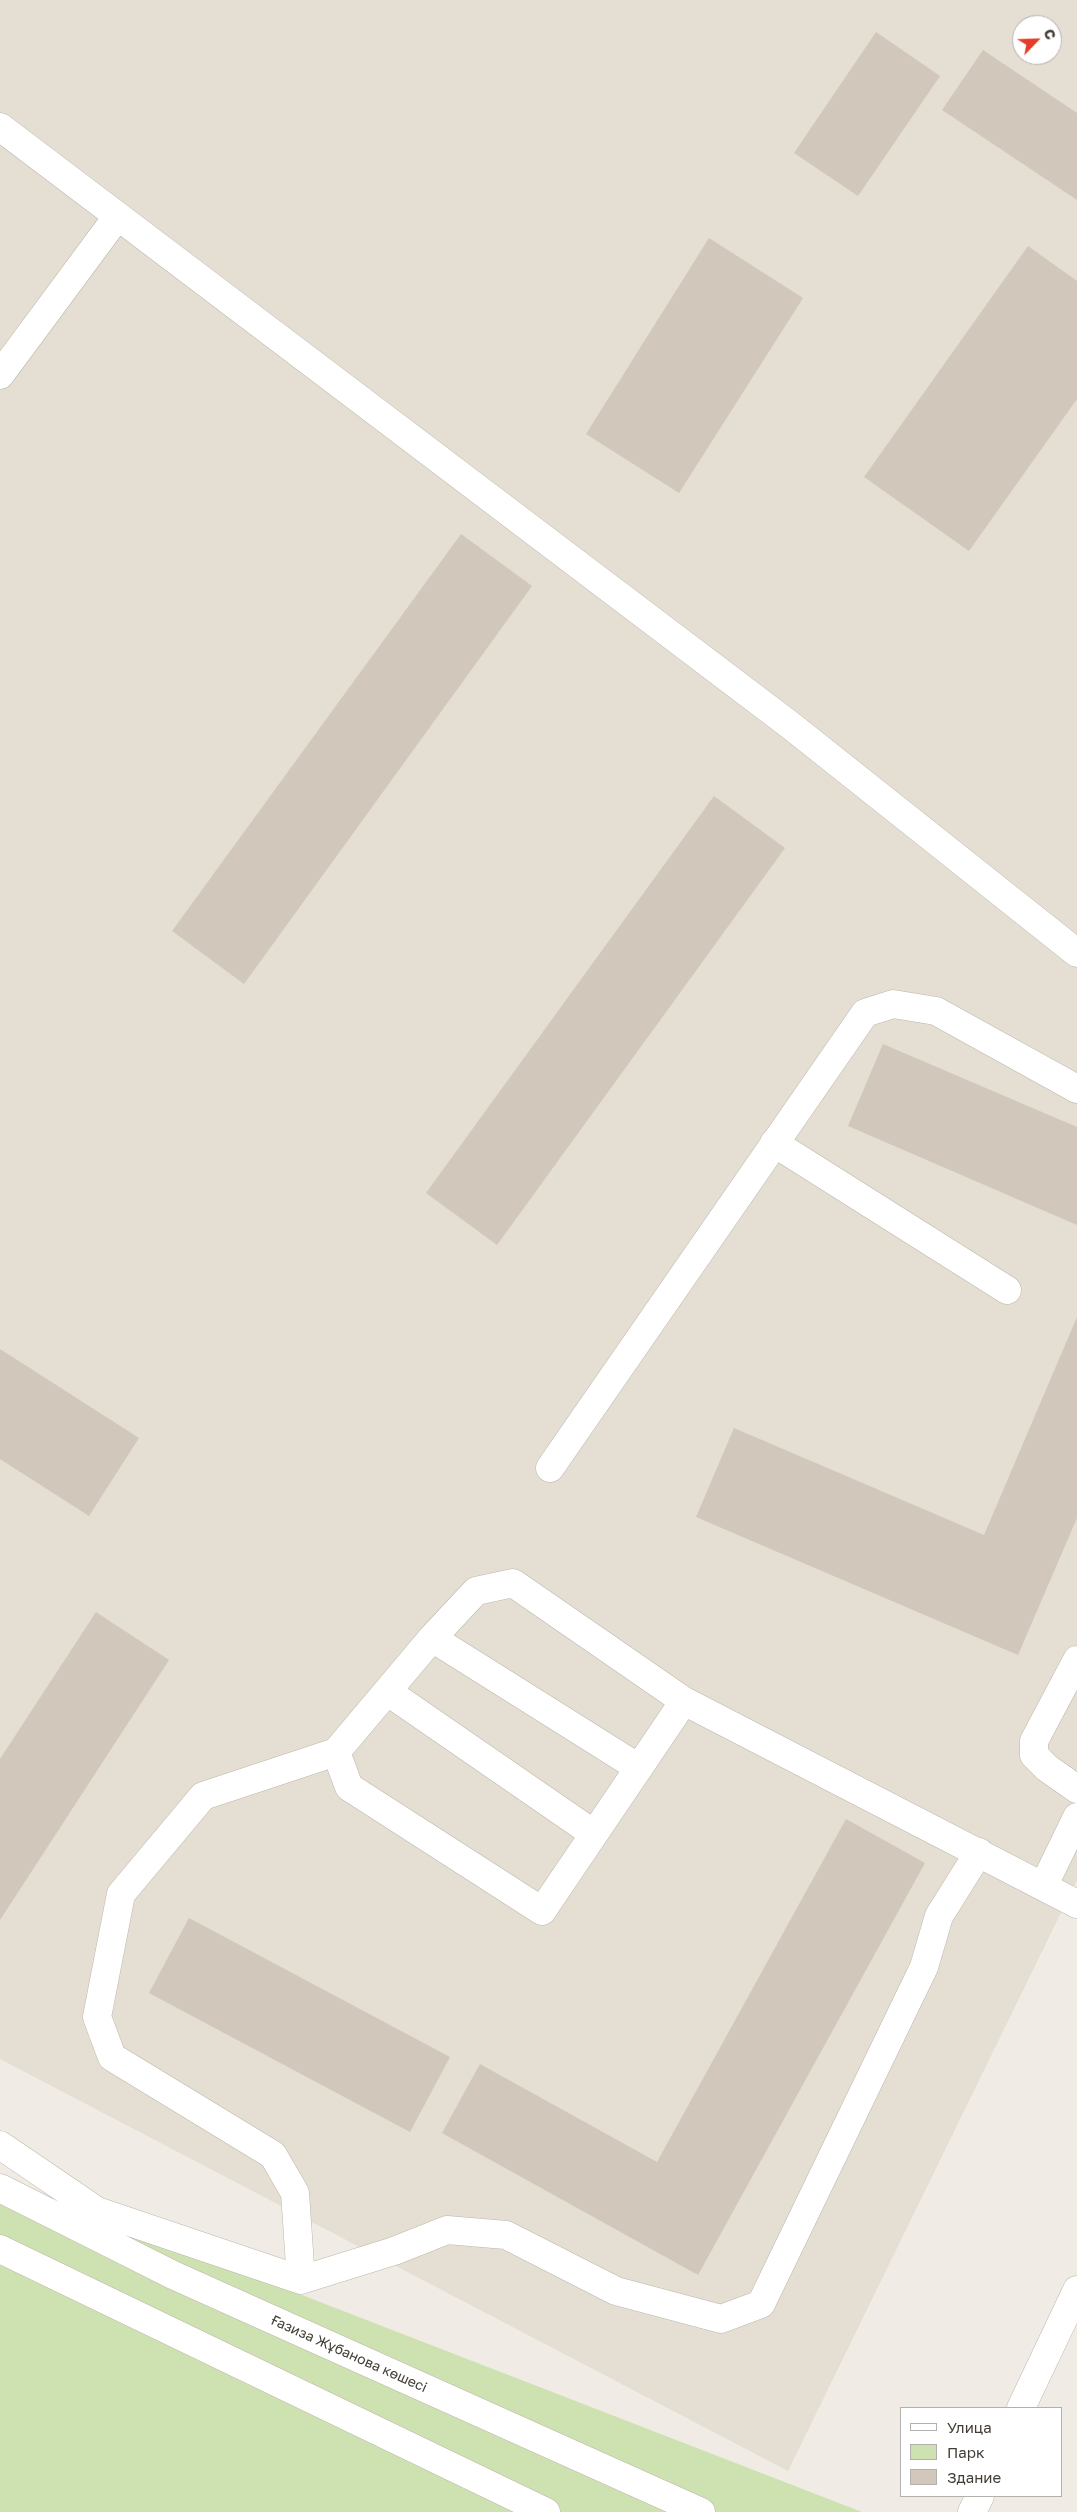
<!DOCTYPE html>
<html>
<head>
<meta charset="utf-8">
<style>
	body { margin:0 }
	#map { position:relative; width:1077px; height:2512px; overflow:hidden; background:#f0ece5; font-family:"Golos Text",sans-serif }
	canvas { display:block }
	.legend { position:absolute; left:900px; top:2407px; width:162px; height:90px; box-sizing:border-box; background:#fff; border:1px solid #b3b1ae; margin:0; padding:6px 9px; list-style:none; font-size:15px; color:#423c35 }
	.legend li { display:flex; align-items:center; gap:10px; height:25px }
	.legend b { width:25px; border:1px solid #b3b1ae }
	.north { position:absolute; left:1012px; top:15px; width:50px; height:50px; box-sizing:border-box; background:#fff; border:1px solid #b3b1ae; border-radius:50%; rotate:66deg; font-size:14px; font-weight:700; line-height:20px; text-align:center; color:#423c35 }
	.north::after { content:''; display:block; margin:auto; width:18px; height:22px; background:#e43d28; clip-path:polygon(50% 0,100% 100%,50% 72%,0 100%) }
</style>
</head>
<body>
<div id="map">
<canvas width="1077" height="2512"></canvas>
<ul class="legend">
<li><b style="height:6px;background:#fff"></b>Улица</li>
<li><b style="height:14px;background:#cde1b1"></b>Парк</li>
<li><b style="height:14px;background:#d1c8bb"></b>Здание</li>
</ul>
<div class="north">С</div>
</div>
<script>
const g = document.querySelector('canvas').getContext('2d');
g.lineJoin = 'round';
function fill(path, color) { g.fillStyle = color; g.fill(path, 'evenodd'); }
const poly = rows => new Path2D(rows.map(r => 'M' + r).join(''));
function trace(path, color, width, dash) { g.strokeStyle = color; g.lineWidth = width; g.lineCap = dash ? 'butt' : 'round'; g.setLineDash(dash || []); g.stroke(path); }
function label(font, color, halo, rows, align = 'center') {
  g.font = font + ' "Golos Text",sans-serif'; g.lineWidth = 4; g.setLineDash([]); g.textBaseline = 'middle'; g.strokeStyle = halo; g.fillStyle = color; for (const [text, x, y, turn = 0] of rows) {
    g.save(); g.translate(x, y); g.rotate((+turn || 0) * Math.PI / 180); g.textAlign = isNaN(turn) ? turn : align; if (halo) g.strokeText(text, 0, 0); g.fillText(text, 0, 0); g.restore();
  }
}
fill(poly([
	[0,0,1077,0,1077,1880,788,2471,0,2059],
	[1022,25,1052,25,1052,55,1022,55]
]), '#e4ded3');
fill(poly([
	[0,2178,862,2512,0,2512]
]), '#cde1b1');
fill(poly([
	[876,32,940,76,858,196,794,153],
	[983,50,1077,113,1077,200,942,110],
	[709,238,803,298,679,493,586,434],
	[1028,246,1077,281,1077,399,969,551,864,477],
	[461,534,532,586,244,984,172,931],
	[714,796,785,848,497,1245,426,1193],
	[883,1044,1077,1127,1077,1225,848,1126],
	[1077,1317,1077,1518,1018,1655,696,1517,734,1428,984,1535],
	[0,1349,139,1438,89,1516,0,1459],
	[96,1612,169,1660,0,1920,0,1759],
	[846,1819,925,1863,698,2275,442,2133,480,2064,657,2162],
	[189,1918,450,2057,410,2132,149,1993]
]), '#d1c8bb');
const minor = poly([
	[0,127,790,725,1077,953],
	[0,375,117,217],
	[774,1143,1007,1290],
	[550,1468,865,1013,893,1004,936,1011,1077,1089],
	[432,1638,639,1768],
	[1077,1660,1034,1741,1034,1755,1047,1768,1077,1789],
	[388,1692,594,1834],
	[684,1701,542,1911,349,1787,336,1752,432,1638,476,1591,513,1583,684,1701,1077,1904],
	[1044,1885,1077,1817],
	[0,2145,97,2211,301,2280,394,2251,447,2230,506,2235,616,2291,721,2319,761,2304,924,1967,939,1916,979,1852],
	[0,2188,173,2275,701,2512],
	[0,2249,546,2512],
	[301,2280,295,2193,273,2155,112,2057,97,2017,121,1894,203,1796,336,1752],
	[1021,2408,1077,2290],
	[972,2512,980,2496]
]);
trace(minor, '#beb6ab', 29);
trace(minor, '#fff', 28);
label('14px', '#423c35', '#fff', [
	["Ғазиза Жұбанова көшесі",349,2354,24]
]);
</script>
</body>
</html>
